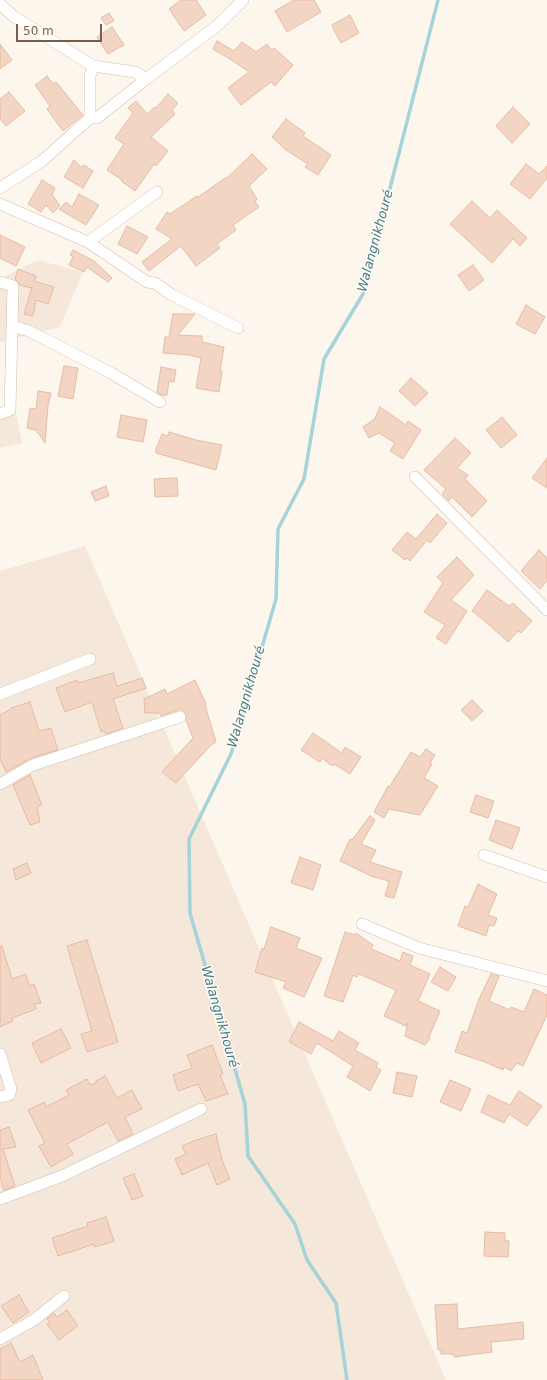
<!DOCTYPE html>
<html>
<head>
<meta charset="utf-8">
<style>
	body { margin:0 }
	#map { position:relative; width:547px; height:1380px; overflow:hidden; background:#fdf6ec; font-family:"DejaVu Sans",sans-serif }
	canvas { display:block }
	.scale { position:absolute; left:16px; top:24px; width:86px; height:18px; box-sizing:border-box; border:2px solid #7a5c4d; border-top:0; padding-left:5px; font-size:12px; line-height:14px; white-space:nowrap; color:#7a5c4d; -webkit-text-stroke:3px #fffaf3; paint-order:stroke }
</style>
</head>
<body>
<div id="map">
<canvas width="547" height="1380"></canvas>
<div class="scale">50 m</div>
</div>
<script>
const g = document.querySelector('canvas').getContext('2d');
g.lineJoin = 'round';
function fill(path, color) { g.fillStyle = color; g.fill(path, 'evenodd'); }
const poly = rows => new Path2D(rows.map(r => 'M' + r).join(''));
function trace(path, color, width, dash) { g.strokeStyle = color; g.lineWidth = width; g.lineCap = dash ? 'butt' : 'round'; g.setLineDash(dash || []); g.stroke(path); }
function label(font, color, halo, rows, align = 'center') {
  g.font = font + ' "DejaVu Sans",sans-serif'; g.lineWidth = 3; g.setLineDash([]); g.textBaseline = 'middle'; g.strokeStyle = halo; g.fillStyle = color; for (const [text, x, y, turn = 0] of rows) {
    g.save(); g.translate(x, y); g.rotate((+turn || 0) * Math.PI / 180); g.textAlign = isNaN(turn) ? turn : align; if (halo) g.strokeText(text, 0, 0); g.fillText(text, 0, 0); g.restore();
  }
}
fill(poly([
	[37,260,83,272,60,327,0,342,0,279],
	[0,407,15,408,22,443,0,448],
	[85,546,446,1380,0,1380,0,571]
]), '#f5e8da');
trace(poly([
	[347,1380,336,1303,307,1260,295,1224,248,1156,245,1104,190,913,189,839,231,754,276,599,278,529,304,479,324,359,363,294,438,0]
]), '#a5d3da', 3.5);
const building = poly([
	[181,0,196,0,206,15,184,31,169,9,181,0],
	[294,0,314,0,321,12,287,32,275,11,294,0],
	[109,13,114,21,106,25,101,18,109,13],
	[350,15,359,33,341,43,335,32,332,25,350,15],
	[112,27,124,45,108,54,97,37,112,27],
	[217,41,234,51,242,42,256,52,267,44,272,51,274,48,293,65,275,86,271,82,241,105,228,88,249,72,230,59,213,49,217,41],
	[0,44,12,60,0,69,0,44],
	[47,76,53,84,56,82,83,115,63,131,47,109,50,106,35,85,47,76],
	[9,92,25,111,6,126,0,119,0,99,9,92],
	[168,94,178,103,172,110,175,114,151,137,168,151,156,166,154,164,135,191,121,181,122,180,107,170,124,144,115,138,133,113,128,108,136,101,147,114,155,107,156,108,168,94],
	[513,107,530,124,512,143,496,126,513,107],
	[286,119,305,133,303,136,331,155,318,175,305,167,308,164,286,150,272,137,286,119],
	[252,154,267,169,249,186,257,199,255,202,259,207,233,225,236,230,217,244,220,248,196,266,181,246,149,271,142,262,172,239,156,229,167,212,170,214,197,196,197,198,225,178,226,179,252,154],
	[74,160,81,167,84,165,93,171,83,188,64,177,74,160],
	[526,164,539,174,547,166,547,178,530,199,510,184,526,164],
	[42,180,55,188,52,195,60,205,53,213,46,205,41,212,28,204,42,180],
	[79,194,99,205,86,225,59,209,66,202,72,207,79,194],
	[472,201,490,218,497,210,527,238,520,246,513,239,492,263,450,224,472,201],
	[127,226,148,237,137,254,118,244,127,226],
	[0,235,25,247,16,266,0,258,0,235],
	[73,250,94,261,112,278,108,282,87,267,84,272,69,265,73,257,70,255,73,250],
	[473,265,484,280,469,291,458,275,473,265],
	[18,269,36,276,34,281,54,287,48,304,36,300,33,316,24,314,32,287,31,288,20,285,18,282,15,279,18,269],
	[526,305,545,317,535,334,516,324,526,305],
	[173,314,195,314,178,335,202,336,202,342,224,347,220,371,222,371,219,392,196,388,201,358,189,355,163,353,165,337,169,337,173,314],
	[64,366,78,368,73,399,58,396,64,366],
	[161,367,176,370,174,382,169,381,167,395,161,395,157,392,161,367],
	[411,378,428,393,415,406,399,391,411,378],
	[38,391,51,393,48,406,45,443,36,430,27,428,30,408,36,409,38,391],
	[380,407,406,425,408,421,421,430,403,459,390,451,395,443,379,433,369,438,363,427,376,418,375,418,380,407],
	[121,415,147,420,143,442,117,437,121,415],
	[502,417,517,435,501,448,486,430,502,417],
	[169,432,196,440,222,445,216,470,156,453,156,449,162,434,168,436,169,432],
	[455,438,471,453,457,468,468,475,465,479,487,501,472,517,452,497,449,501,442,494,446,489,424,470,455,438],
	[547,458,547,488,532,478,547,458],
	[177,478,178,496,155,497,154,479,177,478],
	[106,486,109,496,95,501,91,492,106,486],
	[437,514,447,523,430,543,427,540,410,561,407,558,405,560,392,550,407,532,416,539,437,514],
	[539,550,547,558,547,581,540,589,521,571,539,550],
	[457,557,474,575,451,600,467,611,446,644,436,638,445,625,424,612,443,583,437,577,457,557],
	[487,590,509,606,513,603,532,621,521,633,518,631,508,642,486,622,472,611,487,590],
	[113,673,117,686,142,678,146,688,113,699,123,728,106,734,104,731,101,732,92,702,65,712,56,688,77,680,78,683,113,673],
	[195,680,206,704,205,705,216,742,211,745,176,783,162,772,193,738,186,720,186,714,181,709,161,716,159,713,145,713,144,699,165,689,167,694,195,680],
	[472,700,483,711,472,721,461,710,472,700],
	[30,702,39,731,51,728,58,750,31,758,6,772,0,759,0,715,11,709,11,708,30,702],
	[313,733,342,753,345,747,361,757,350,774,334,764,332,766,322,758,320,762,301,750,313,733],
	[426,749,435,755,430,763,432,764,424,778,438,786,420,815,389,809,384,818,374,812,388,786,390,786,411,752,420,757,426,749],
	[30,775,42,805,37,807,40,822,30,825,13,785,30,775],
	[476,795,494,801,488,818,470,812,476,795],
	[370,816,375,820,361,844,376,850,370,862,402,872,394,898,385,896,389,881,371,876,340,861,350,839,352,840,370,816],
	[496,820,520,828,512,849,489,840,496,820],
	[300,857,321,865,313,890,291,883,300,857],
	[27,863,31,873,16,880,13,869,27,863],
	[478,884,497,894,488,915,497,918,494,926,489,925,486,936,458,926,465,906,468,907,478,884],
	[271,927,300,938,296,948,322,958,304,997,283,988,286,982,255,972,262,948,264,949,271,927],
	[345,932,355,935,356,933,373,945,371,949,400,961,403,952,413,956,410,965,430,974,418,1001,440,1011,429,1037,430,1038,425,1045,405,1036,408,1022,406,1026,384,1016,396,990,359,974,357,977,353,975,343,1002,324,996,345,932],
	[87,940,118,1042,87,1052,81,1034,92,1031,67,946,87,940],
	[0,946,2,946,12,979,26,974,29,986,34,984,41,1003,34,1004,36,1009,12,1018,13,1021,0,1027,0,946],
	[440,967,456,977,448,991,431,982,440,967],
	[491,974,499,976,489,1001,510,1010,511,1007,524,1012,534,989,547,995,547,1015,523,1066,517,1063,511,1071,504,1067,503,1070,485,1062,455,1052,462,1031,467,1033,479,999,491,974],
	[299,1022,333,1041,339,1031,359,1043,355,1050,378,1063,376,1067,381,1070,370,1091,347,1077,353,1066,317,1043,311,1054,289,1042,299,1022],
	[61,1029,71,1048,41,1063,32,1043,61,1029],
	[212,1045,223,1074,220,1075,228,1094,206,1101,198,1084,178,1091,173,1075,192,1068,187,1055,212,1045],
	[397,1072,417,1076,412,1097,393,1093,397,1072],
	[105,1076,117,1098,132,1090,142,1109,125,1117,133,1134,118,1141,108,1122,67,1144,73,1154,51,1167,39,1146,45,1143,28,1110,45,1102,46,1107,69,1095,66,1090,87,1079,90,1085,96,1083,96,1081,105,1076],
	[450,1080,471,1089,461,1111,440,1102,450,1080],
	[519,1091,542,1106,527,1126,509,1114,504,1123,481,1112,488,1095,510,1105,519,1091],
	[9,1127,16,1147,3,1149,15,1186,4,1190,0,1177,0,1130,9,1127],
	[216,1134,222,1160,230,1179,217,1185,208,1163,182,1175,175,1159,186,1154,182,1146,196,1140,216,1134],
	[134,1174,143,1196,132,1200,123,1178,134,1174],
	[106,1217,114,1241,95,1247,94,1244,58,1256,52,1238,88,1226,87,1223,106,1217],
	[485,1232,505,1233,505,1241,509,1241,508,1257,484,1256,485,1232],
	[19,1295,29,1312,13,1323,1,1306,19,1295],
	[457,1304,458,1329,523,1322,524,1339,491,1342,492,1352,454,1357,453,1354,441,1354,441,1350,438,1350,435,1305,457,1304],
	[67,1310,78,1326,59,1340,47,1324,50,1322,47,1319,54,1313,57,1317,67,1310],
	[11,1343,20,1362,33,1355,43,1380,0,1380,0,1349,11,1343]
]);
fill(building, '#f3d5c3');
trace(building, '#e6bba3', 1);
const minor = poly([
	[0,4,13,16,93,66,135,72,146,79],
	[90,118,90,76,93,66],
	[0,188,42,161,90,118,97,118,146,79,218,25,243,0],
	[0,204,88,242,147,282,155,283,172,295,238,328],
	[88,242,157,192],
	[0,282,13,286,10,410,0,414],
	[12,326,29,331,111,373,160,402],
	[415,477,547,610],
	[0,694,90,659],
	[0,784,33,765,180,717],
	[484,855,547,877],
	[362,924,419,948,547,981],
	[0,1054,11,1089,9,1095,0,1097],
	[0,1199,62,1176,201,1109],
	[0,1339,34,1320,64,1296]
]);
trace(minor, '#d1beb0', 12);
trace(minor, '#fff', 11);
label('italic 13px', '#437c86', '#fffaf3', [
	["Walangnikhouré",376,241,-75],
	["Walangnikhouré",247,697,-74],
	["Walangnikhouré",219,1017,74]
]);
</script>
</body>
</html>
